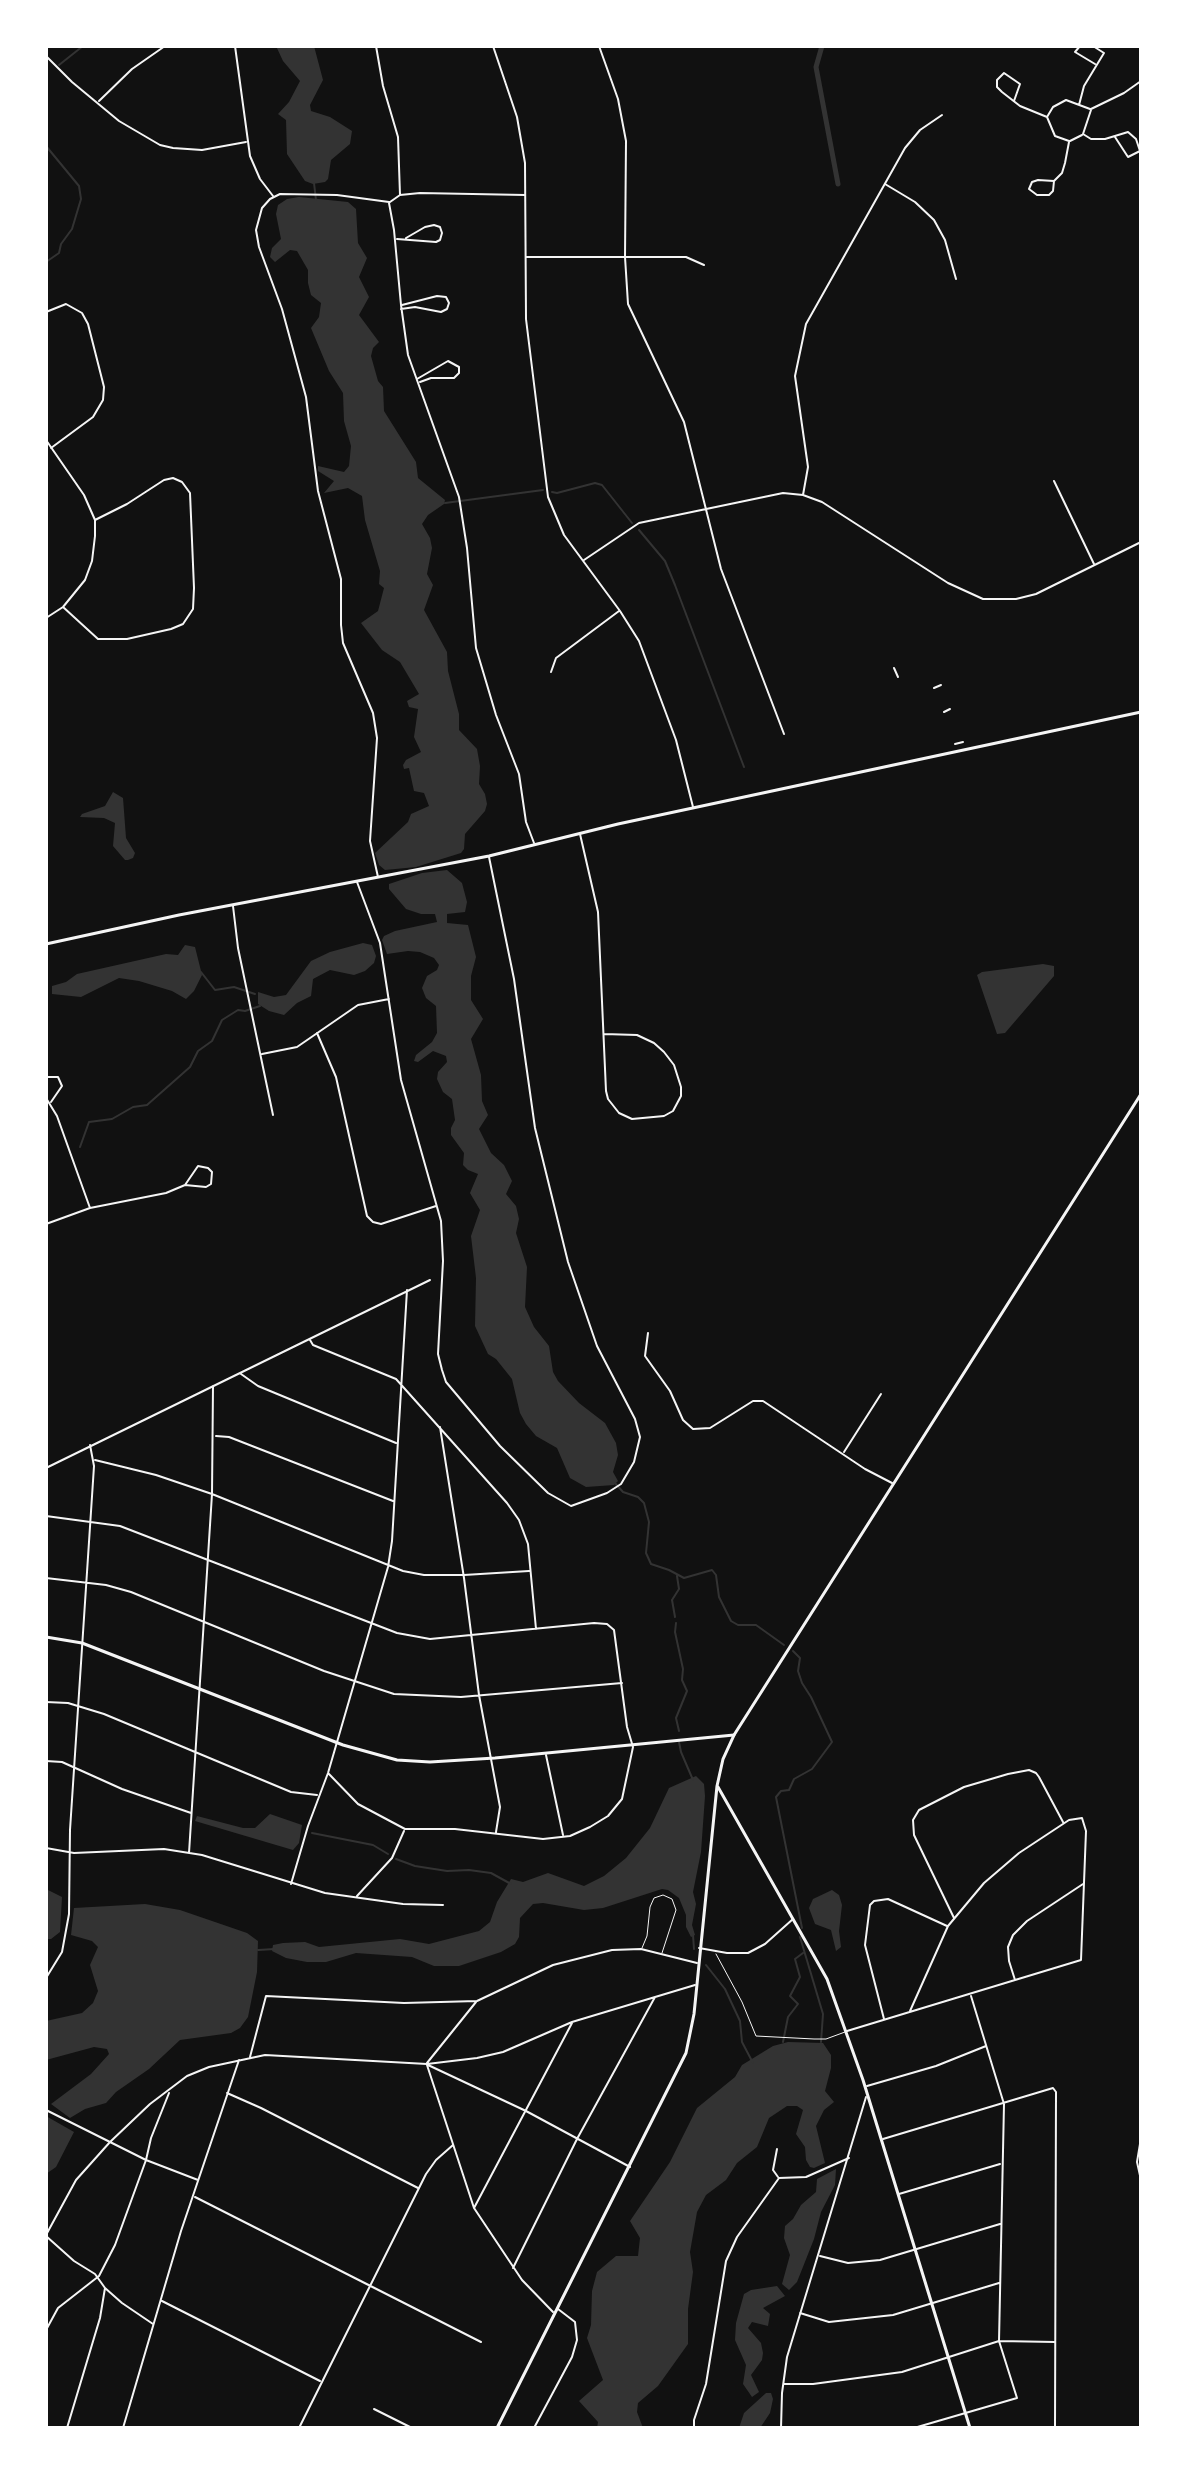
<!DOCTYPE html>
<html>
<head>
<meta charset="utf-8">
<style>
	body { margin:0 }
	#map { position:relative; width:1187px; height:2474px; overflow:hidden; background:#111; font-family:"PT Sans",sans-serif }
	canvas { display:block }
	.frame { position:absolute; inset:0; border:48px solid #fff; pointer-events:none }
</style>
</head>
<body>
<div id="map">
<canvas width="1187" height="2474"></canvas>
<div class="frame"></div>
</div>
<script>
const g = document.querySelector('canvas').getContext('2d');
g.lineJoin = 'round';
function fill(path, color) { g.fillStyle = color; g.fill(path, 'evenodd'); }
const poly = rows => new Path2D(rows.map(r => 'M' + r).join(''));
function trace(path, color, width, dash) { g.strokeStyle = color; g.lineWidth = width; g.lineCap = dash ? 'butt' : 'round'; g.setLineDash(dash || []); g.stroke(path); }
fill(poly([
	[276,46,314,46,323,80,310,105,311,111,330,117,352,131,350,144,331,160,328,179,325,182,313,184,305,181,287,154,286,120,278,114,289,102,300,81,283,61],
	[299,197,348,202,356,209,358,243,367,258,359,277,369,297,359,315,379,342,373,348,371,356,378,381,383,387,384,411,416,462,418,478,445,500,444,504,428,515,422,524,430,538,432,548,427,574,433,585,424,610,447,652,448,671,459,714,459,730,477,749,480,766,479,784,485,794,487,804,485,811,465,834,464,849,461,853,416,867,385,870,379,865,375,853,408,822,411,814,429,806,424,793,414,791,409,768,404,769,403,765,406,760,421,752,414,737,418,709,409,707,407,701,419,694,400,662,382,650,361,623,378,611,384,588,379,584,380,571,365,520,362,496,348,488,324,493,334,481,318,471,318,466,344,472,349,466,351,446,344,421,343,393,329,371,311,328,319,317,321,303,311,295,308,283,308,270,297,251,290,250,275,262,270,257,272,248,281,239,276,214,278,205,287,199],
	[113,792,123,798,126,838,135,853,133,858,128,860,125,860,113,846,115,823,104,818,80,817,82,814,105,806],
	[447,870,462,883,467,902,465,912,447,914,447,923,468,925,476,957,471,976,471,1000,483,1019,471,1039,481,1075,482,1101,488,1115,479,1129,491,1153,504,1165,512,1181,506,1194,516,1206,519,1219,516,1233,527,1267,525,1307,534,1327,549,1346,553,1372,558,1381,579,1403,605,1423,616,1443,618,1455,613,1472,618,1481,614,1485,586,1487,570,1478,557,1448,536,1436,526,1424,520,1413,512,1379,496,1359,488,1354,475,1326,476,1278,471,1236,480,1210,470,1193,478,1174,468,1170,463,1165,464,1153,451,1135,451,1128,455,1120,452,1099,443,1092,437,1079,438,1072,447,1062,446,1056,433,1051,418,1062,414,1061,416,1055,432,1042,437,1033,436,1006,426,998,422,988,427,976,437,970,439,965,434,958,420,952,408,951,387,954,382,940,384,936,395,931,437,922,435,914,421,914,406,909,389,889,389,884,422,873],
	[363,943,372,945,376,956,374,963,365,971,354,975,330,970,313,979,311,996,297,1003,284,1015,269,1011,258,1004,258,992,274,997,286,995,311,961,330,952],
	[185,945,195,947,202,975,194,991,186,999,172,991,139,981,119,978,81,997,52,994,52,986,66,982,77,974,166,954,178,955],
	[1043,964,1054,966,1054,976,1005,1033,997,1034,977,975,982,972],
	[696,1776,704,1784,705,1796,701,1852,693,1892,696,1904,692,1925,695,1935,691,1937,686,1927,686,1915,679,1898,668,1890,662,1889,603,1908,584,1910,543,1903,533,1904,520,1918,519,1937,515,1944,501,1952,459,1966,434,1966,412,1957,356,1953,326,1962,307,1962,286,1958,272,1951,273,1945,283,1943,305,1942,319,1947,400,1939,429,1944,479,1931,490,1922,497,1902,511,1879,523,1882,548,1873,584,1886,604,1876,626,1858,650,1828,669,1788],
	[270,1814,302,1825,299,1843,293,1850,195,1821,197,1816,243,1828,255,1828],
	[46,1889,62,1897,60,1932,51,1939,46,1939],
	[832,1890,839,1895,842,1905,839,1931,841,1947,836,1951,831,1930,815,1924,809,1908,813,1899],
	[145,1904,180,1910,247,1933,258,1941,257,1972,248,2017,240,2028,231,2033,180,2040,149,2069,116,2092,106,2103,85,2109,70,2118,51,2104,91,2074,109,2054,107,2049,94,2047,46,2060,46,2021,82,2013,93,2003,98,1991,90,1965,98,1947,92,1941,71,1935,74,1908],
	[788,2042,823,2043,831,2055,831,2068,825,2091,834,2102,824,2110,816,2126,825,2163,814,2168,810,2167,806,2160,805,2147,796,2134,803,2110,797,2106,787,2106,769,2118,757,2147,737,2163,726,2180,706,2195,697,2212,690,2252,693,2272,688,2309,688,2344,658,2386,638,2403,637,2412,643,2428,597,2428,598,2422,579,2401,603,2380,587,2338,591,2325,592,2291,597,2272,616,2256,638,2256,640,2238,630,2221,670,2162,697,2108,735,2077,742,2065,773,2046],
	[46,2116,74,2132,56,2167,46,2174],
	[836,2169,835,2185,821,2212,814,2239,797,2282,789,2290,782,2284,790,2255,784,2238,785,2226,793,2219,801,2205,816,2192,817,2179],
	[777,2286,785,2296,763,2308,770,2314,768,2326,752,2322,748,2328,761,2343,763,2353,762,2360,751,2375,759,2392,752,2397,743,2384,746,2365,735,2340,736,2323,744,2294,751,2290],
	[766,2393,771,2393,773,2399,770,2413,760,2428,739,2428,744,2413]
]), '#333');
trace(poly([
	[59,65,83,46],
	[46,146,79,186,81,199,72,229,61,244,59,253,46,262],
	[314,183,316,200],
	[552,492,557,493,595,483,602,485,632,523],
	[445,503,543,490],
	[639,530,665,561,675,585,744,767],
	[201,972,215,990,234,987,255,994],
	[80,1147,89,1122,112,1119,133,1107,147,1105,190,1067,198,1051,212,1041,222,1020,238,1010,245,1011,260,1006],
	[615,1483,623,1492,638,1497,644,1503,649,1522,646,1553,651,1564,669,1570,684,1578,712,1570,716,1575,719,1597,731,1621,738,1625,756,1625,784,1645],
	[675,1617,672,1600,679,1589,677,1576],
	[676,1623,675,1632,683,1669,682,1680,687,1691,676,1718,679,1731],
	[793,1651,800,1658,798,1671,802,1683,811,1697,832,1742,812,1769,794,1779,789,1790,781,1791,776,1797,802,1928],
	[679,1742,681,1752,693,1780],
	[312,1833,373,1845,388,1854],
	[396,1859,415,1866,447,1871,469,1870,491,1873,511,1884],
	[693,1935,694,1949],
	[800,1937,823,2014,821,2042],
	[258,1950,275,1949],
	[706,1965,725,1989,740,2021,742,2042,753,2063],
	[783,2042,788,2017,798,2004,790,1996,800,1977,795,1959,803,1953]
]), '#333', 2);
trace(poly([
	[822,46,816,67,838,184]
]), '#333', 5);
trace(poly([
	[642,1948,647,1936,650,1907,654,1898,663,1895,672,1899,676,1910,662,1953],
	[716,1954,742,2002,756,2036,814,2039,826,2039,845,2032]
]), '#f5f5f5', 1);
trace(poly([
	[894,668,898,677],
	[934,688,941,685],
	[944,712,950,709],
	[955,744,963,742]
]), '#f5f5f5', 2);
trace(poly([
	[235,46,250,156,260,179,273,196],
	[376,46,383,86,398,137,400,195],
	[493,46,517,117,525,163,526,319,548,497,564,535,620,611,639,641,676,740,693,807],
	[599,46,618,99,626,141,625,257,628,304,684,422,721,569,784,734],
	[1080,46,1075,52,1095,64],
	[46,56,72,82,119,121,160,145,173,148,202,150,246,142],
	[99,101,132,69,165,46],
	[1014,101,1020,84,1004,73,997,80,997,87,1002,92,1020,106,1047,117,1055,136,1069,141],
	[1079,105,1084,86,1104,53,1093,46],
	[1091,109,1124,93,1141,81],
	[1047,117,1053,107,1066,100,1090,109],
	[1083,134,1091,139,1105,139,1128,132,1136,139,1140,151,1128,157,1115,137],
	[1083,134,1091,110],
	[1070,141,1082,135],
	[1054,181,1038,180,1032,182,1029,189,1037,195,1049,195,1053,191,1054,181,1062,173,1065,163,1069,142],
	[885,184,915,202,934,220,945,240,956,279],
	[390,202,400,195,420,193,525,195],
	[389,203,394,230,401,305,408,355,459,497,467,548,476,648,496,715,519,774,526,822,534,843],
	[397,239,436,242,440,240,442,233,440,227,434,225,425,227,406,238],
	[526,257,686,257,704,265],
	[401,309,415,307,441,312,447,309,449,303,446,297,437,296,402,305],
	[46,312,66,304,82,313,88,324,104,387,103,400,93,417,51,448],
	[417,379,448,361,459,367,459,373,454,378,431,378,420,382],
	[46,440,84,495,95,520,95,536,92,561,85,580,63,607,46,618],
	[1054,481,1094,564],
	[803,495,808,467,795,376,806,324,905,148,920,130,942,115],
	[584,560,639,523,783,493,803,495,822,502,948,583,983,599,1016,599,1036,594,1141,542],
	[63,607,98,639,127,639,171,629,183,624,193,609,194,588,190,493,182,482,173,478,164,480,127,504,95,520],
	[551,672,556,658,619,611],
	[580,834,598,912,606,1091,608,1099,619,1113,632,1119,664,1116,673,1111,681,1096,681,1087,674,1065,664,1052,654,1043,637,1035,604,1034],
	[378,877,370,841,377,738,373,713,343,643,341,625,341,579,318,491,306,397,282,309,259,247,256,230,262,208,270,199,280,194,337,195,389,202],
	[357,882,380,943,401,1080,441,1221,443,1261,438,1354,442,1370,446,1382,500,1446,548,1493,571,1506,607,1493,621,1484,634,1462,640,1437,635,1419,597,1346,568,1262,535,1128,514,979,489,857],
	[233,906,238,948,273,1115],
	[317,1033,336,1077,367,1216,373,1222,381,1224,436,1206],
	[262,1054,297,1047,358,1005,389,999],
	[46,1077,58,1077,62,1086,51,1102],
	[46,1098,57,1116,90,1208],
	[46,1224,90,1208,166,1193,185,1185,206,1187,211,1184,212,1172,208,1168,198,1166,185,1185],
	[648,1333,645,1356,670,1391,683,1420,693,1429,710,1428,753,1401,763,1401,865,1469,892,1483],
	[310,1340,313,1345,396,1379,507,1503,519,1520,528,1544,536,1629],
	[241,1374,258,1386,396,1443],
	[440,1427,464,1578,479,1695,500,1807,496,1832],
	[216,1436,229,1437,393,1501],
	[844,1452,881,1394],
	[95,1460,156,1475,212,1494,403,1571,424,1575,464,1575,529,1571],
	[46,1468,430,1280],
	[46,1516,120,1526,397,1633,430,1639,594,1623,607,1624,614,1630,627,1727,633,1747,622,1799,608,1816,590,1827,570,1836,543,1839,455,1829,405,1829,358,1804,328,1773],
	[46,1578,106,1585,131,1592,324,1671,394,1694,461,1697,622,1683],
	[46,1702,68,1703,104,1714,291,1792,317,1795],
	[546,1755,563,1835],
	[46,1761,62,1762,122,1789,191,1813],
	[46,1848,74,1853,164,1849,202,1855,325,1893,403,1904,443,1905],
	[189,1853,212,1494,213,1386],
	[291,1884,308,1826,328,1773,388,1567,392,1541,407,1290],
	[357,1896,392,1858,404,1831],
	[954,1918,914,1835,913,1820,919,1810,964,1787,1008,1774,1029,1770,1036,1773,1039,1777,1063,1822],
	[699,1948,727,1953,748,1953,765,1944,793,1919],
	[46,1978,62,1952,69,1914,70,1830,94,1466,90,1445],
	[1015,1980,1009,1961,1008,1947,1013,1935,1027,1921,1083,1884],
	[884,2019,865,1945,870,1905,874,1901,888,1899,947,1926],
	[847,2031,1081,1960,1086,1831,1082,1818,1069,1820,1019,1853,984,1883,948,1926,910,2011],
	[250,2057,266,1996,404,2003,477,2001,553,1965,612,1950,641,1949,697,1963],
	[427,2063,476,2002],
	[427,2065,474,2208,522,2280,553,2312],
	[428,2065,526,2111,630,2167],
	[867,2086,936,2066,986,2046],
	[227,2093,261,2108,418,2188],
	[46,2110,146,2160,198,2180],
	[1141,2138,1137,2162,1141,2180],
	[883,2139,1053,2088,1056,2092,1055,2428],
	[777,2149,773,2170,778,2177],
	[899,2194,1000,2164],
	[195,2197,481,2342],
	[474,2208,572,2023],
	[46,2235,76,2180,110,2142,150,2104,187,2076,209,2067,265,2055,427,2064,477,2058,503,2052,572,2022,695,1985],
	[46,2236,74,2261,95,2274,105,2288,122,2303,153,2324],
	[820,2256,848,2263,880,2260,1000,2224],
	[513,2268,577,2139,655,1997],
	[162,2301,320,2381],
	[800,2313,829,2322,893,2315,999,2283],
	[46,2330,58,2308,99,2276,115,2245,146,2160,151,2138,169,2093],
	[784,2384,813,2384,902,2372,999,2341,1055,2342],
	[374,2409,412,2428],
	[67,2428,100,2318,105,2288],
	[123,2428,181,2231,239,2060],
	[299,2428,426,2174,436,2160,453,2145],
	[534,2428,572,2357,577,2340,575,2322,558,2309],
	[694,2428,694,2420,706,2384,726,2261,737,2237,779,2178,806,2177,849,2158],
	[781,2428,782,2393,787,2357,866,2097],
	[914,2428,1017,2398,999,2341,1004,2104,971,1996]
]), '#f5f5f5', 2);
trace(poly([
	[46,944,179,915,489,856,618,824,1141,712],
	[46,1637,82,1643,343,1745,397,1760,430,1762,495,1758,734,1735]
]), '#f5f5f5', 3);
trace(poly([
	[718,1787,827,1979,863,2080,970,2428]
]), '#f5f5f5', 3);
trace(poly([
	[497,2428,686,2053,694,2014,717,1786,723,1759,734,1735,1141,1094]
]), '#f5f5f5', 3);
</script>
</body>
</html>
